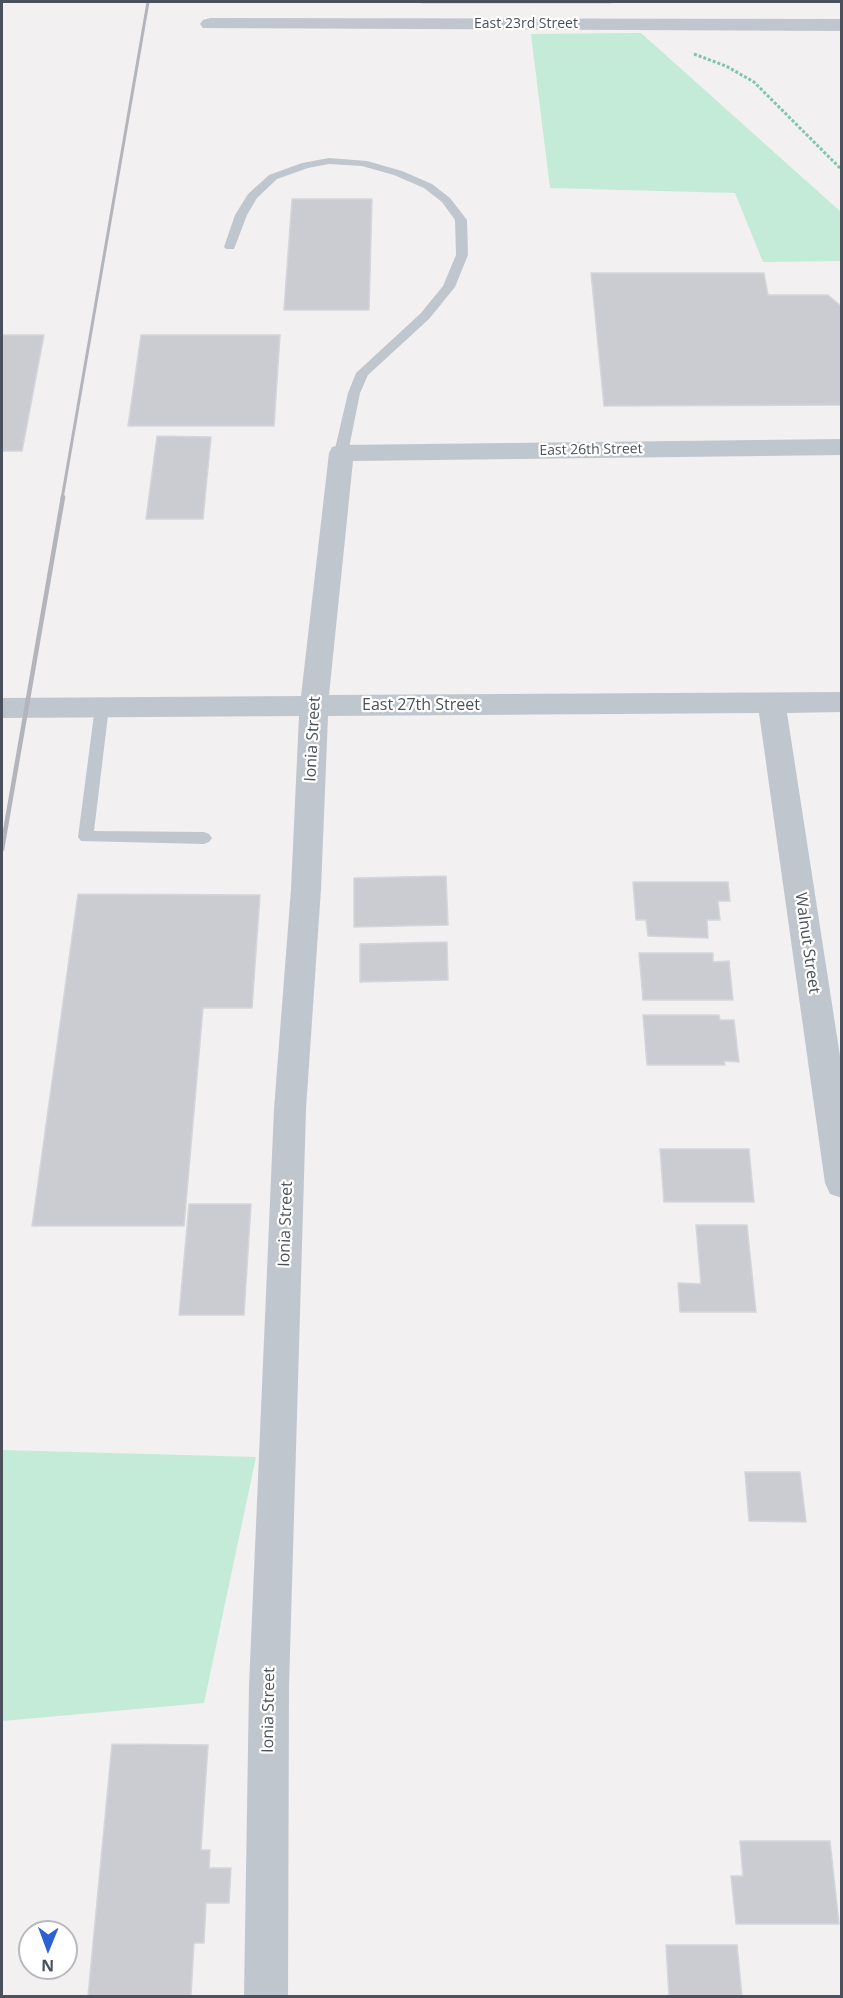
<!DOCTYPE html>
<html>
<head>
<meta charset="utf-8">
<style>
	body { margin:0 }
	#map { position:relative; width:843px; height:1998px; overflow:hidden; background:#f2f0f0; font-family:"Open Sans",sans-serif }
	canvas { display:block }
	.frame { position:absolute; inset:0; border:3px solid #4a515c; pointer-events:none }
	.north { position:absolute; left:18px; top:1920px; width:60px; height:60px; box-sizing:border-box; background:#fff; border:2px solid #b7b9be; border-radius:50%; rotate:181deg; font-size:16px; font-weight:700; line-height:24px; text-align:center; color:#4a515c }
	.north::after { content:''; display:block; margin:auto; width:21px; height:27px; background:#2b61d2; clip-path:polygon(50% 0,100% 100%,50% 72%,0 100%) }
</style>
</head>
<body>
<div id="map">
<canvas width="843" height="1998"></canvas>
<div class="frame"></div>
<div class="north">N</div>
</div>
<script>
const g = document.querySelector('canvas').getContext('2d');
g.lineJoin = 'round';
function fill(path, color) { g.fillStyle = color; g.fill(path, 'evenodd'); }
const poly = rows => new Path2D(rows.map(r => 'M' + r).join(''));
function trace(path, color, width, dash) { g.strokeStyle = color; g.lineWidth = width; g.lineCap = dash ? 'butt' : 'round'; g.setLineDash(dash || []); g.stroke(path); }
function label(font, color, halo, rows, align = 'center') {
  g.font = font + ' "Open Sans",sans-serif'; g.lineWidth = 4.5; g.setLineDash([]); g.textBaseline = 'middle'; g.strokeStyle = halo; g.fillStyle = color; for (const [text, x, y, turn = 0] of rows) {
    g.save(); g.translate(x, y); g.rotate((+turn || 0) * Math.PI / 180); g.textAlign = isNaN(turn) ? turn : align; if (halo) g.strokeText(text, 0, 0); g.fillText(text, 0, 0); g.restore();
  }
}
fill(poly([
	[421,2,610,2,612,4,421,4],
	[641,33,841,212,841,261,763,262,735,193,550,188,531,34],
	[2,1450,256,1457,204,1703,2,1721]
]), '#c3ebd7');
const building = poly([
	[292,199,372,199,369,310,284,310,292,199],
	[591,273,764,273,768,295,828,295,842,307,842,405,604,406,591,273],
	[2,335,44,335,22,451,2,451,2,335],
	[141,335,280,335,274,426,128,426,141,335],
	[157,436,211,437,203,519,146,519,157,436],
	[446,876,448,925,354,927,354,878,446,876],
	[633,882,728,882,730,901,718,901,720,920,707,920,708,938,648,936,646,920,636,920,633,882],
	[78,894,260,895,252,1008,203,1008,184,1226,32,1226,78,894],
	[447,942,448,980,360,982,360,944,447,942],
	[639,953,713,953,713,962,729,961,733,1000,643,1000,639,953],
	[643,1015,719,1015,720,1020,734,1020,739,1062,724,1061,725,1065,647,1065,643,1015],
	[660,1149,749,1149,754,1202,664,1202,660,1149],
	[189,1204,251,1204,244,1315,179,1315,189,1204],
	[696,1225,747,1225,756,1312,680,1312,678,1283,701,1284,696,1225],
	[745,1472,800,1472,806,1522,749,1521,745,1472],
	[112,1744,208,1745,201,1850,210,1850,209,1868,231,1868,229,1903,206,1903,204,1943,194,1943,191,1996,88,1996,112,1744],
	[740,1841,830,1841,839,1924,736,1924,731,1876,743,1876,740,1841],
	[666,1945,737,1945,742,1996,669,1996,666,1945]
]);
fill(building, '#cbccd2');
trace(building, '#d5d6db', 1.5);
trace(poly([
	[694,54,726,66,754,82,842,170]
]), '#7ec6ab', 3, [3, 2]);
fill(poly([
	[329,158,367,161,402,171,432,184,450,198,467,220,468,255,455,287,429,319,368,375,360,393,348,453,341,457,334,453,348,393,356,373,421,313,443,286,456,255,455,220,442,202,424,188,394,175,362,166,329,164,308,168,277,179,257,198,247,215,234,249,226,249,224,247,235,215,248,194,269,175,302,163,329,158],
	[102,702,107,703,109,707,94,831,204,832,209,834,212,838,209,842,204,844,81,841,78,837,95,707,97,703,102,702]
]), '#c0c6cd');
fill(poly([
	[210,18,842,19,842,31,203,28,200,24,203,20,210,18],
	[842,439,842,455,353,461,329,695,842,692,842,712,787,713,842,1069,842,1198,830,1194,825,1183,759,713,328,716,321,889,306,1109,289,1686,288,1996,244,1996,249,1686,274,1109,291,889,299,716,2,718,2,698,301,696,329,453,332,447,341,445,842,439]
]), '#c0c6cd');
trace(poly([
	[62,499,148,2]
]), '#b3b5ba', 3);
trace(poly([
	[2,849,63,497]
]), '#b3b5ba', 4.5);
label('14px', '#4a515c', '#fff', [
	["East 23rd Street",526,24],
	["East 26th Street",591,450,-1]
]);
label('16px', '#4a515c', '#fff', [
	["East 27th Street",421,705],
	["Ionia Street",313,739,-87],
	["Walnut Street",807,943,82],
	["Ionia Street",286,1224,-88],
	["Ionia Street",269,1710,-89]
]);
</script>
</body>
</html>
